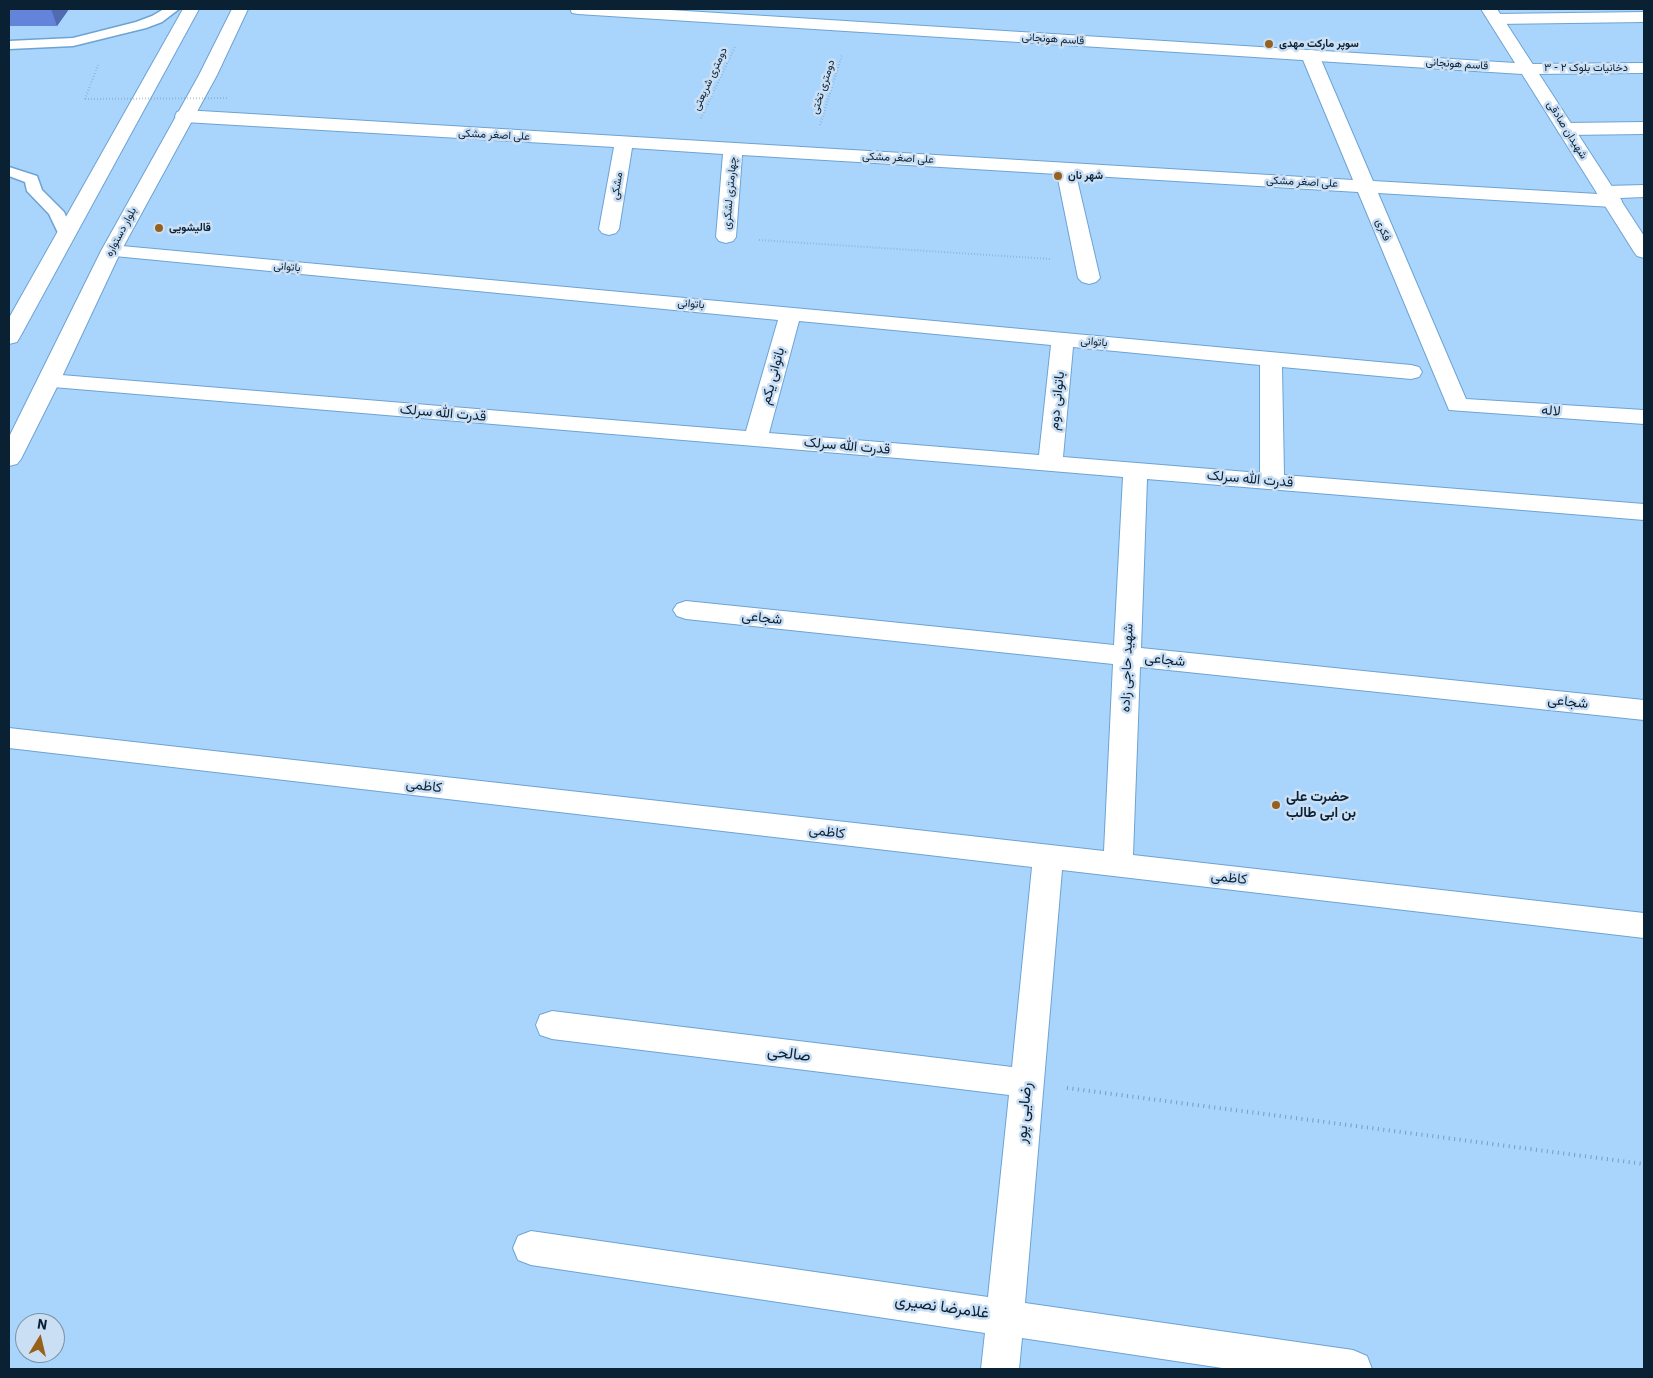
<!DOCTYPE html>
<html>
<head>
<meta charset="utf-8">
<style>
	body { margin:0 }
	#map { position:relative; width:1653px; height:1378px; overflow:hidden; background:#a9d5fd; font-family:"IBM Plex Sans",sans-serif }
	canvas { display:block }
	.frame { position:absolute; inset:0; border:10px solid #0a2033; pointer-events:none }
	.north { position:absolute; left:15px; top:1313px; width:50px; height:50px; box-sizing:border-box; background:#cadff4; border:1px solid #7d93a7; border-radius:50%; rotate:9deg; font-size:14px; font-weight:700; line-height:20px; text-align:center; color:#0a2033 }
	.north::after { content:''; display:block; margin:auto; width:18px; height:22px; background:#98611b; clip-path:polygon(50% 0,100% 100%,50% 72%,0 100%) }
</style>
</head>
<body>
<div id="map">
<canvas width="1653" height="1378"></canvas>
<div class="frame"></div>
<div class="north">N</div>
</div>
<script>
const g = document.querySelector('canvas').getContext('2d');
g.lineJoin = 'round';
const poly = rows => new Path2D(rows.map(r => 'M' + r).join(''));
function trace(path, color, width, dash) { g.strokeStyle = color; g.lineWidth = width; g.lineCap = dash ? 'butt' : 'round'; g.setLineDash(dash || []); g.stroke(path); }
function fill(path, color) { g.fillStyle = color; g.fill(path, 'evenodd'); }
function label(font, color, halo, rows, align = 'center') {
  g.font = font + ' "IBM Plex Sans",Vazirmatn,sans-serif'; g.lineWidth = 5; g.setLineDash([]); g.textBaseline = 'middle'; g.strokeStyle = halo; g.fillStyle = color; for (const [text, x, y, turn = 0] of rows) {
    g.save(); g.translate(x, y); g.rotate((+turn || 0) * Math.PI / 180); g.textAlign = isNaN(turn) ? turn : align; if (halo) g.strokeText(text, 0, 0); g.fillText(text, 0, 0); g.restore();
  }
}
const lane = poly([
	[164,9,179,9,162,22,146,28,73,46,9,49,9,41,73,38,136,22,152,16,164,9],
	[9,167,37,176,42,190,64,212,74,234,72,237,60,237,49,214,27,191,25,182,9,176,9,167]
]);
const street = poly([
	[1644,12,1644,22,1496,24,1490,23,1488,19,1490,15,1496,14,1644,12],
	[1310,50,1316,51,1319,55,1373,181,1598,194,1596,192,1599,188,1606,186,1644,185,1644,197,1620,198,1622,201,1619,205,1612,207,1378,193,1466,399,1644,410,1644,424,1449,410,1358,192,1076,175,1100,278,1096,282,1089,284,1082,282,1078,278,1057,174,742,155,736,237,733,241,726,243,719,241,716,237,723,154,632,148,619,229,616,233,609,235,602,233,599,229,614,147,184,122,177,120,175,116,177,112,184,110,1353,180,1301,55,1304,51,1310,50],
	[1644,63,1644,73,1528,74,1522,73,1519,69,1522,65,1528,64,1644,63],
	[1644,122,1644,134,1566,135,1559,133,1557,129,1559,125,1566,123,1644,122],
	[111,245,1411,365,1419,367,1422,372,1419,377,1411,379,1282,367,1284,475,1644,504,1644,520,1147,479,1141,648,1644,700,1644,720,1140,667,1133,855,1644,913,1644,938,1062,870,1025,1303,1353,1350,1367,1356,1372,1369,1229,1369,1022,1338,1019,1369,981,1369,985,1333,531,1265,518,1260,513,1248,518,1236,531,1231,988,1297,1009,1095,552,1039,540,1035,536,1025,540,1015,552,1011,1012,1067,1032,867,9,748,9,728,1104,851,1113,664,686,619,677,616,673,610,677,604,686,601,1114,645,1123,477,41,386,38,381,41,376,49,374,746,431,778,320,104,255,101,251,104,247,111,245],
	[799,321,1051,345,1039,455,769,433,799,321],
	[1073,347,1260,365,1260,473,1063,457,1073,347]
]);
const secondary = poly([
	[570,9,654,9,1515,63,1481,9,1497,9,1644,236,1644,258,1637,256,1634,252,1522,74,578,14,572,13,570,9]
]);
const primary = poly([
	[183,9,199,9,20,337,17,342,9,344,9,318,183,9],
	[232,9,248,9,217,75,121,251,60,381,21,459,17,464,9,466,9,437,101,251,199,75,232,9]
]);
trace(lane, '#6da3d2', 3);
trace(street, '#6da3d2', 2);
trace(secondary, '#6da3d2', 2);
trace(primary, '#6da3d2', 2);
trace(poly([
	[85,99,98,65],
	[701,118,735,47],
	[820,125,842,55],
	[759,240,1050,259]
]), '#769bbc', 2, [0.5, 2.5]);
trace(poly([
	[1067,1088,1644,1164]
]), '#769bbc', 4, [1, 4.5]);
fill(lane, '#fff');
fill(street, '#fff');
fill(secondary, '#fff');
fill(primary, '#fff');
trace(poly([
	[85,99,229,98]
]), '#769bbc', 2, [0.5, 2.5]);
fill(poly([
	[9,9,69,9,57,26,9,26]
]), '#6384d9');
fill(poly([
	[51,9,69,9,57,26]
]), '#506bb0');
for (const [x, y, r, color] of [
	[1269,44,5,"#98611b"],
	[1058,176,5,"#98611b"],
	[159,228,5,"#98611b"],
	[1276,805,5,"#98611b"]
]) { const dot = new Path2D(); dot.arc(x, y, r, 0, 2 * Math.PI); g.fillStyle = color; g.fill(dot); trace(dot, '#cadff4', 2); }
label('11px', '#0a2033', '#cadff4', [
	["قاسم هونجانی",1053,39,4],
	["قاسم هونجانی",1457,64,4],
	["دخانیات بلوک ۲ - ۳",1586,68],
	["دومتری شریعتی",710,79,-65],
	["دومتری تختی",823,87,-72],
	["شهیدان صادقی",1567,130,58],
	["علی اصغر مشکی",494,135,3],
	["علی اصغر مشکی",898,158,3],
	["علی اصغر مشکی",1302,182,3],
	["مشکی",617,186,-81],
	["چهارمتری لشکری",730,193,-85],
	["فکری",1383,230,67],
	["بلوار دستواره",121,232,-62],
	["باتوانی",287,267,5],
	["باتوانی",691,304,5],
	["باتوانی",1094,342,5]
]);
label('bold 11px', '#0a2033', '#cadff4', [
	["سوپر مارکت مهدی",1279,44],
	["شهر نان",1068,176],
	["قالیشویی",169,228]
], 'left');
label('14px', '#0a2033', '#cadff4', [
	["باتوانی یکم",773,376,-75],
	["باتوانی دوم",1057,401,-84],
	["لاله",1551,411,4],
	["قدرت الله سرلک",443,413,5],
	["قدرت الله سرلک",847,446,5],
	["قدرت الله سرلک",1250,479,5],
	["شجاعی",762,618,6],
	["شجاعی",1165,660,6],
	["شهید حاجی زاده",1127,668,-88],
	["شجاعی",1568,702,6],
	["کاظمی",424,786,7],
	["کاظمی",827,832,7],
	["کاظمی",1229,878,6]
]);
label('bold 14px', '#0a2033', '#cadff4', [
	["حضرت علی",1286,797],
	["بن ابی طالب",1286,813]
], 'left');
label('16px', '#0a2033', '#cadff4', [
	["صالحی",789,1054,7],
	["رضایی پور",1024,1113,-85],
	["غلامرضا نصیری",942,1307,8]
]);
</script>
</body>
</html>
